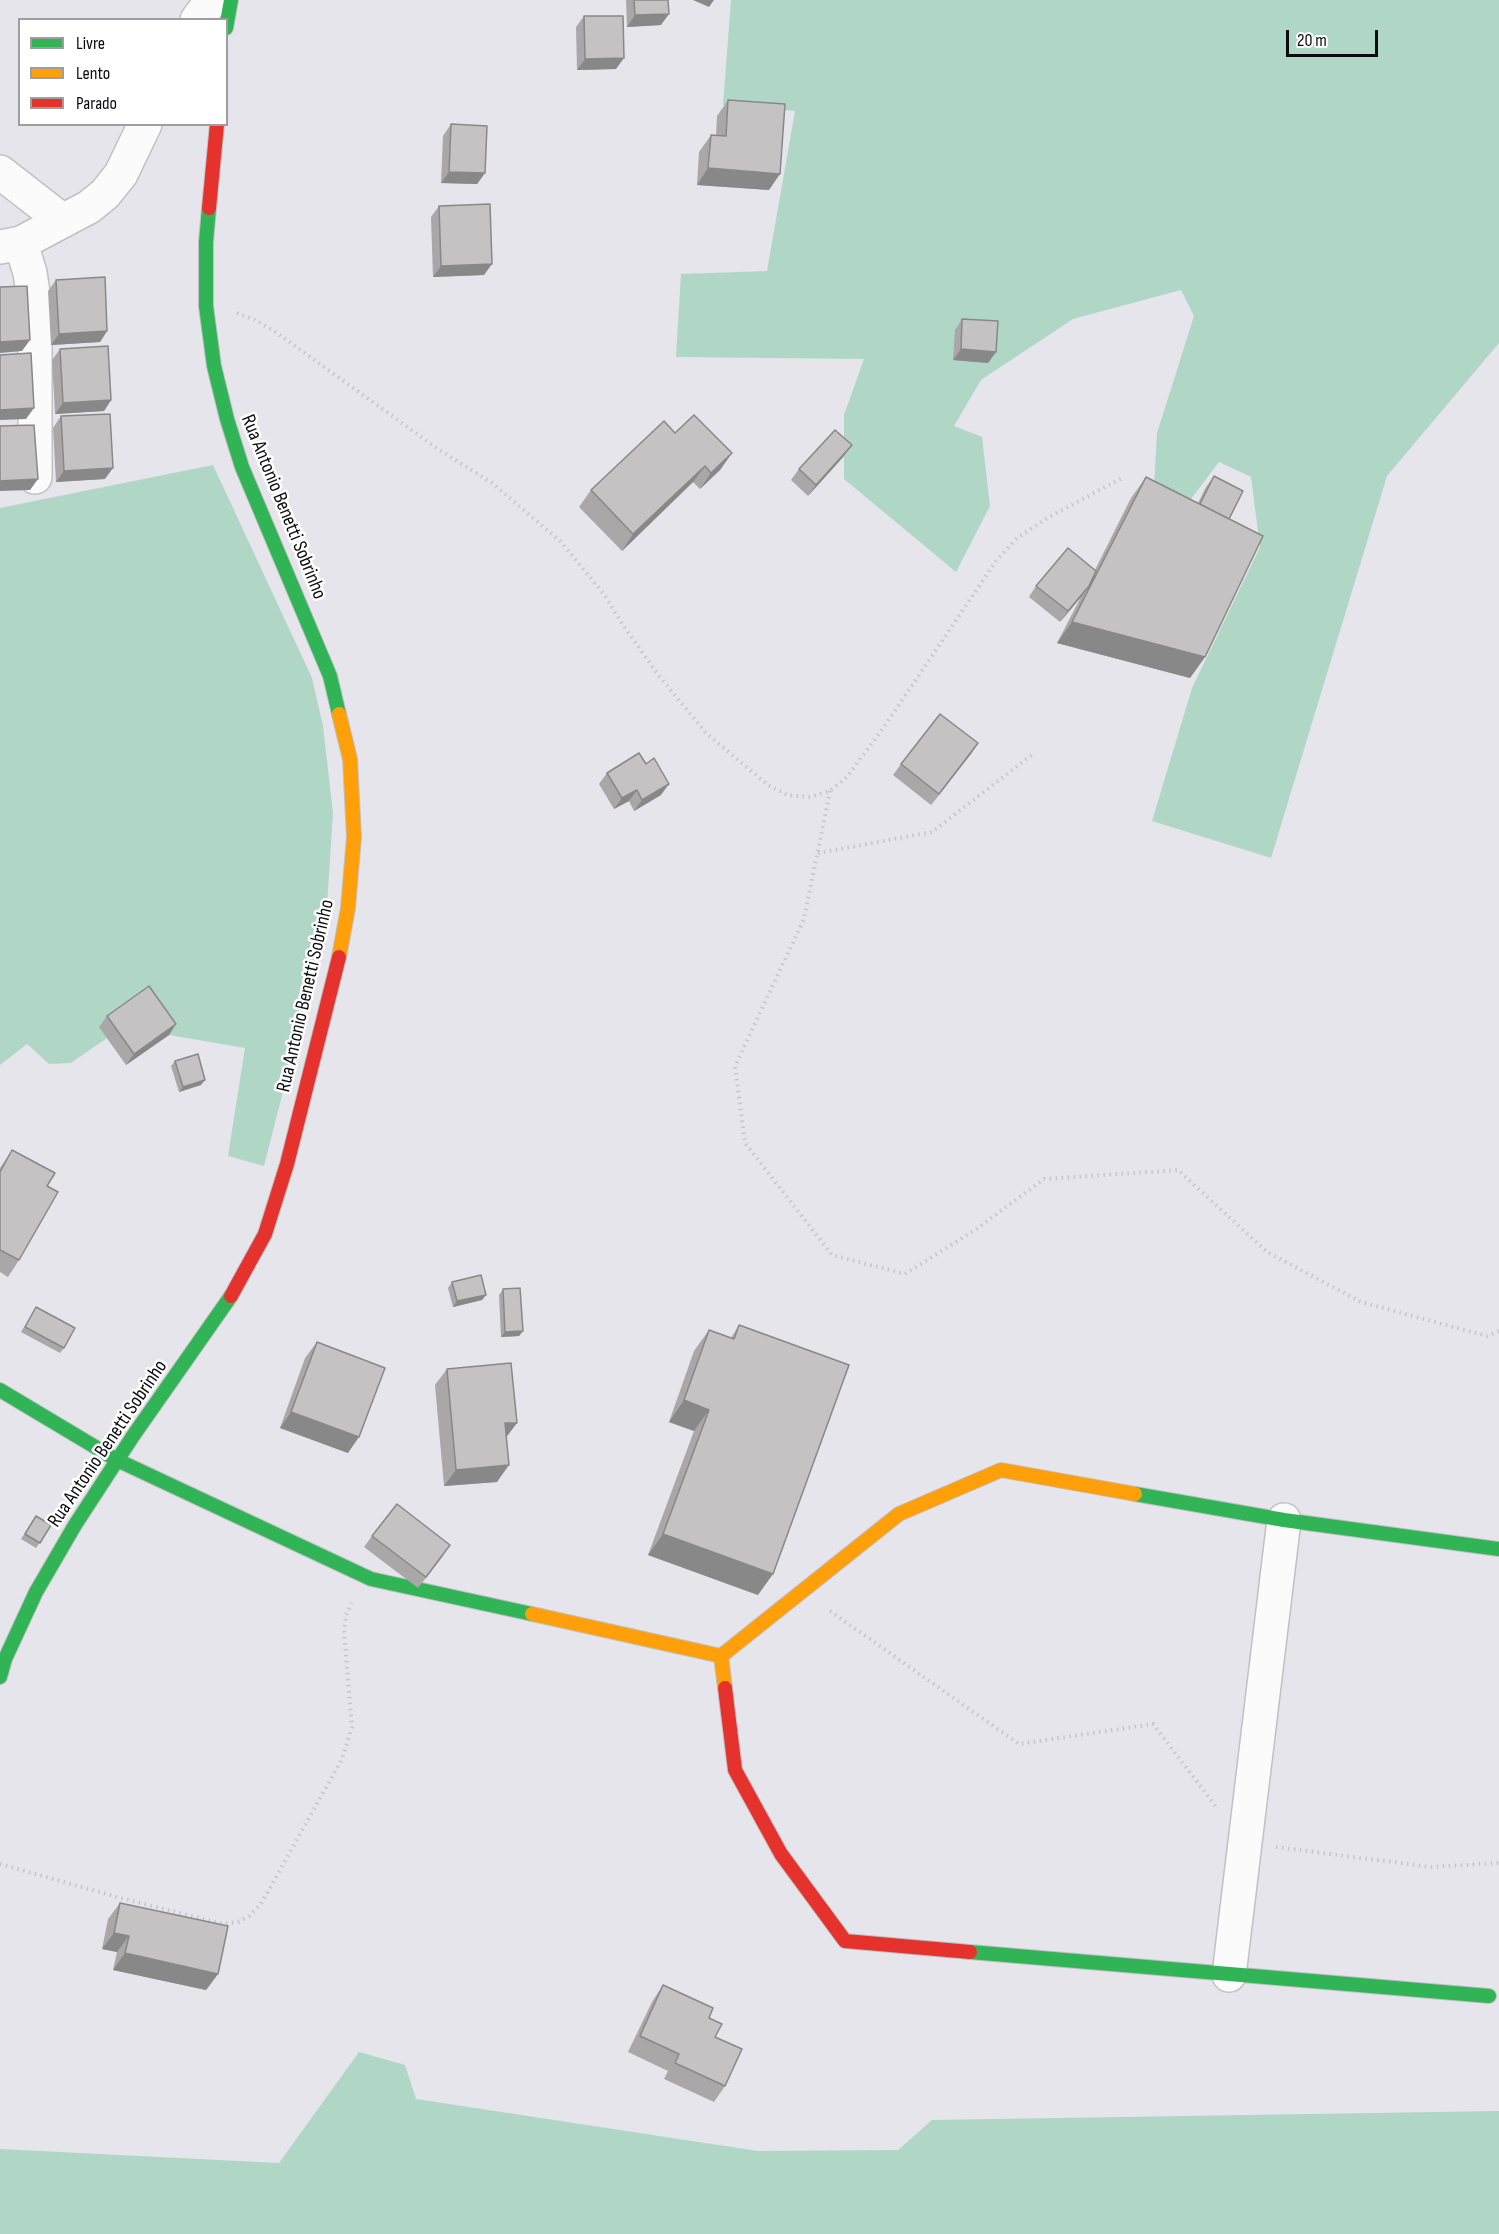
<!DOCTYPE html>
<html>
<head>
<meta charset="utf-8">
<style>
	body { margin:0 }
	#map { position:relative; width:1499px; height:2234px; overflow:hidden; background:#e5e5eb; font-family:"Sofia Sans Condensed",sans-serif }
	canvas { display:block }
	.legend { position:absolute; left:18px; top:18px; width:210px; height:108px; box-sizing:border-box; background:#fff; border:2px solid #9e9e9f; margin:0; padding:8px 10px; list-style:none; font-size:18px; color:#0c0c10 }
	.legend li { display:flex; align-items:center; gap:12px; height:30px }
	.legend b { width:30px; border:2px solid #9e9e9f }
	.scale { position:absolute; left:1286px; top:30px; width:92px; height:27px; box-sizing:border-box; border:3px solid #0c0c10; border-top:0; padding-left:8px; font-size:18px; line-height:21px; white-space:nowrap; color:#0c0c10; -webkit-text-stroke:4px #fff; paint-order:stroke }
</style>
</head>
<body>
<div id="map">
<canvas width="1499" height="2234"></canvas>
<ul class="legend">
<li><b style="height:8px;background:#30b455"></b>Livre</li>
<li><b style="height:8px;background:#ff9f0a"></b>Lento</li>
<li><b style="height:8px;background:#e5322d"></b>Parado</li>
</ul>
<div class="scale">20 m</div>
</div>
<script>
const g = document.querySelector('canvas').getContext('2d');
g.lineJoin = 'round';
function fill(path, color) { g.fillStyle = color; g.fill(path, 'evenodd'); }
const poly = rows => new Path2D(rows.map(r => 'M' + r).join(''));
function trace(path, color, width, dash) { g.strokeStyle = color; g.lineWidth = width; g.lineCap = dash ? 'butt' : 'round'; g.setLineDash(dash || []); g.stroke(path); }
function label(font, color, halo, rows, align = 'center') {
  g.font = font + ' "Sofia Sans Condensed",sans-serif'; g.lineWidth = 5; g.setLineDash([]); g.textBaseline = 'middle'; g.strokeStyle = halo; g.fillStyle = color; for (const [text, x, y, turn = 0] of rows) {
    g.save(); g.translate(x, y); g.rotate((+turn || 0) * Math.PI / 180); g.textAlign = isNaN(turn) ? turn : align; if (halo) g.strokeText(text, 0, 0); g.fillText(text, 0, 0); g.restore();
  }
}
fill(poly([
	[731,0,1499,0,1499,343,1387,476,1271,858,1152,821,1192,688,1260,547,1251,477,1219,462,1185,507,1154,486,1157,433,1194,316,1181,290,1073,319,981,380,954,426,982,437,990,506,956,572,844,479,844,415,864,359,676,357,681,274,767,271,795,111,723,105],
	[213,465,312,678,323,726,333,813,327,905,315,966,264,1166,228,1156,245,1048,169,1035,107,1038,71,1063,49,1064,27,1044,0,1065,0,508],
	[359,2052,405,2065,416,2099,758,2151,898,2150,932,2120,1499,2111,1499,2234,0,2234,0,2149,279,2163]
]), '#b0d7c6');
const street = poly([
	[197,20,212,0],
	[0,172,63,221],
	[21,243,30,273,35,306,35,477],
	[0,247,21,243,89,207,105,194,121,174,145,124],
	[1229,1975,1284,1520]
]);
const fast = poly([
	[226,28,231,0],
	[209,208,206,242,206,306,214,366,227,419,242,467,330,676,339,714],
	[0,1390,117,1460,371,1579,532,1614],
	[1135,1494,1284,1520,1499,1549],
	[0,1677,5,1659,36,1592,75,1525,133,1436,231,1296],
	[970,1952,1489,1996]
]);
const slow = poly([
	[339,714,350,759,354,837,348,908,339,957],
	[532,1614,721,1656],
	[725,1688,721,1656,899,1514,1001,1470,1135,1494]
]);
const jam = poly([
	[209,208,217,124],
	[231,1296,265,1234,287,1164,339,957],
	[725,1688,735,1770,781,1854,845,1941,970,1952]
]);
trace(street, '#c0c0c5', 36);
trace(fast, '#c0c0c5', 16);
trace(slow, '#c0c0c5', 16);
trace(jam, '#c0c0c5', 16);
trace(poly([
	[237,313,255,320,277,333,438,449,492,483,560,541,603,593,625,628,659,676,706,733,768,785,787,795,809,797,830,791,847,777,884,727,996,561,1017,538,1049,517,1124,477],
	[830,791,804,919,735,1066,745,1143,832,1255,905,1274,975,1230,1044,1179,1178,1170,1267,1252,1361,1302,1487,1336,1499,1331],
	[818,853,932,832,1033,754],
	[830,1611,1019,1744,1153,1724,1217,1808],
	[1276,1847,1431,1867,1499,1863],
	[0,1864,121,1898,223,1924,238,1922,249,1916,261,1904,342,1759,352,1727,344,1631,346,1615,352,1603]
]), '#c6c6c9', 4, [1.5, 4.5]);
trace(street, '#fbfbfc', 33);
trace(fast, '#30b455', 14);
trace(slow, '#ff9f0a', 14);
trace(jam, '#e5322d', 14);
fill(poly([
	[626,0,668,0,661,25,627,27],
	[584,16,616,69,577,70,576,27],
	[728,100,769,190,697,185,699,152,711,135,716,136,717,116],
	[451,124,485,173,477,184,441,183,443,136],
	[439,206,484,275,433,277,431,217],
	[56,280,107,331,100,342,51,345,48,291],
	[962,319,996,352,988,363,953,360,955,330],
	[60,349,111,400,104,411,55,414,52,360],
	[61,416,105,479,56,482,53,428],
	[675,433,732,453,720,470,700,489,693,482,622,551,579,507,591,490],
	[844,456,808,496,791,480,799,469],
	[1214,476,1229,519,1205,657,1190,678,1057,643,1081,597,1060,622,1029,597,1036,586,1095,570,1131,498,1146,477,1198,503,1206,487],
	[978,743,931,805,893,775,901,764],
	[607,773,661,795,634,811,629,801,614,809,599,784],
	[107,1016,176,1024,169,1035,126,1065,99,1027],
	[175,1061,201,1085,179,1092,171,1066],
	[12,1150,47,1186,19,1260,8,1277,0,1272,0,1168],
	[452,1282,486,1295,482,1300,453,1307,448,1288],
	[503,1289,523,1331,519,1336,501,1337,499,1295],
	[36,1307,64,1348,60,1353,21,1332],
	[739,1325,758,1595,648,1555,694,1431,669,1422,694,1351,709,1330,731,1338],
	[317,1342,348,1453,280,1428,305,1358],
	[447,1369,506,1437,497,1482,444,1486,435,1385],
	[36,1516,51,1525,36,1548,21,1539],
	[372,1536,443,1556,418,1588,364,1547],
	[120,1903,218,1974,206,1990,113,1970,117,1952,102,1949,108,1919],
	[663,1985,709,2018,715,2037,725,2086,714,2102,664,2079,668,2071,628,2052,652,2002]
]), '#a9a7a8');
fill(poly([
	[693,0,714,0,709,7],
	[669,14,661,25,627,27,635,15],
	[624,58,616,69,577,70,585,59],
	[708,168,780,174,769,190,697,185],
	[449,172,485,173,477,184,441,183],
	[492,264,484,275,433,277,441,266],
	[107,331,100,342,51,345,59,334],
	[30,340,22,351,0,353,0,342],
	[961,349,996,352,988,363,953,360],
	[111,400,104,411,55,414,63,403],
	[34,408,26,419,0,420,0,410],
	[852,445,844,456,808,496,816,485],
	[732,453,720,470,700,489,711,473],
	[705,466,693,482,622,551,633,534],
	[113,468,105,479,56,482,64,471],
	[38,479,30,490,0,491,0,481],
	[1089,586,1081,597,1060,622,1068,611],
	[1072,622,1205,657,1190,678,1057,643],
	[978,743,971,754,931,805,939,794],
	[669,784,661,795,634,811,642,800],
	[637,790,629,801,614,809,622,798],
	[176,1024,169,1035,126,1065,134,1054],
	[205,1080,201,1085,179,1092,183,1087],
	[486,1295,482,1300,453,1307,457,1301],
	[523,1331,519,1336,501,1337,505,1332],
	[684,1400,709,1410,694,1431,669,1422],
	[291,1412,359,1437,348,1453,280,1428],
	[505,1423,517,1423,505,1439],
	[509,1465,497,1482,444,1486,456,1470],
	[663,1534,773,1574,758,1595,648,1555],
	[114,1933,129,1936,117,1952,102,1949],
	[125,1953,218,1974,206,1990,113,1970]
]), '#898888');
const building = poly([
	[634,0,668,0,669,14,635,15,634,0],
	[584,16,623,16,624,58,585,59,584,16],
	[728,100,785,104,780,174,708,168,711,135,726,136,728,100],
	[451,124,487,126,485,173,449,172,451,124],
	[490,204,492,264,441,266,439,206,490,204],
	[105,277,107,331,59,334,56,280,105,277],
	[27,286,30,340,0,342,0,287,27,286],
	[962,319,998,321,996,352,961,349,962,319],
	[108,346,111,400,63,403,60,349,108,346],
	[31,353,34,408,0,410,0,355,31,353],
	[110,414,113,468,64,471,61,416,110,414],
	[694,415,732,453,711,473,705,466,633,534,591,490,664,421,675,433,694,415],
	[34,425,38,479,0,481,0,426,34,425],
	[835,430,852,445,816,485,799,469,835,430],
	[1214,476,1243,491,1229,519,1200,504,1214,476],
	[1146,477,1263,536,1205,657,1072,622,1146,477],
	[1068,548,1096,571,1089,586,1068,611,1036,586,1068,548],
	[940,714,978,743,939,794,901,764,940,714],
	[639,753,646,764,654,758,669,784,642,800,637,790,622,798,607,773,639,753],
	[149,986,176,1024,134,1054,107,1016,149,986],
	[198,1054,205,1080,183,1087,175,1061,198,1054],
	[12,1150,55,1173,47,1186,58,1192,19,1260,0,1250,0,1172,12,1150],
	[481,1275,486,1295,457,1301,452,1282,481,1275],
	[520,1288,523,1331,505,1332,503,1289,520,1288],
	[36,1307,75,1328,64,1348,25,1327,36,1307],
	[739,1325,849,1365,773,1574,663,1534,709,1410,684,1400,709,1330,734,1339,739,1325],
	[317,1342,385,1368,359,1437,291,1412,317,1342],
	[511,1363,517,1423,505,1423,509,1465,456,1470,447,1369,511,1363],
	[397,1504,450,1545,426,1577,372,1536,397,1504],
	[36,1516,51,1525,40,1543,25,1534,36,1516],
	[120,1903,228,1926,218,1974,125,1953,129,1936,114,1933,120,1903],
	[663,1985,713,2008,709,2018,722,2024,715,2037,742,2049,725,2086,675,2063,679,2054,640,2036,663,1985]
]);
fill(building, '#c4c2c3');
trace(building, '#898888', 1.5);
label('20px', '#0c0c10', '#fff', [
	["Rua Antonio Benetti Sobrinho",283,507,68],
	["Rua Antonio Benetti Sobrinho",306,996,-77],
	["Rua Antonio Benetti Sobrinho",108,1444,-56]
]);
</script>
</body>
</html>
